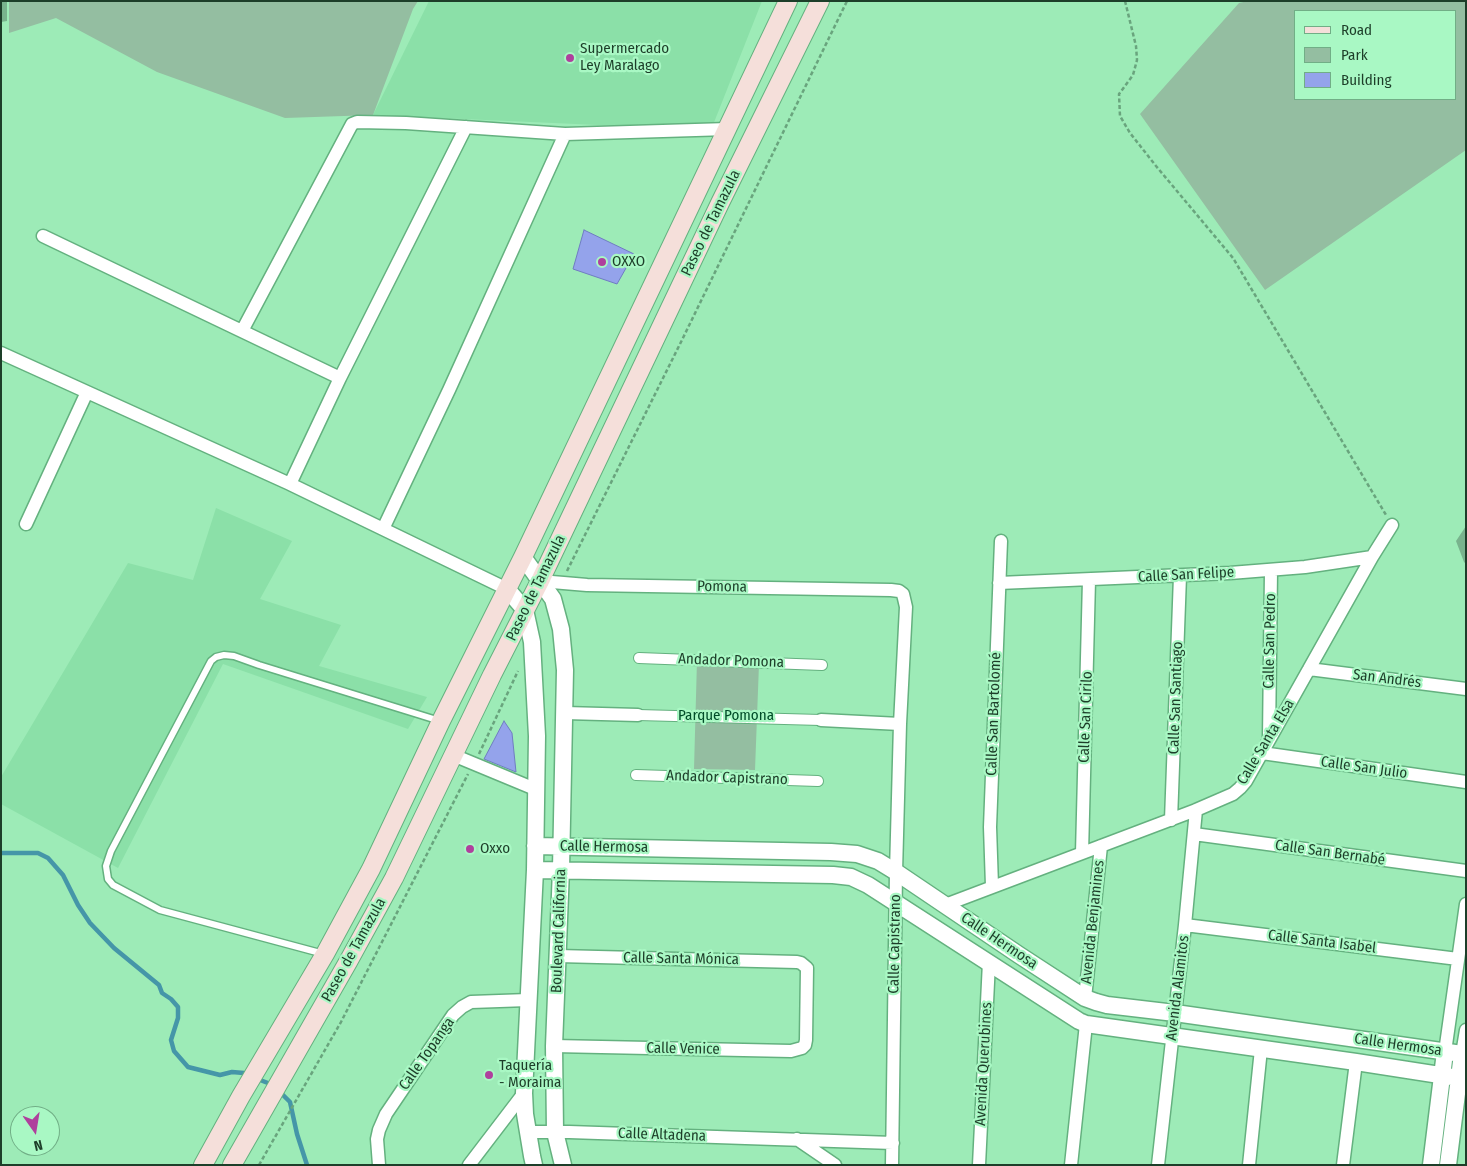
<!DOCTYPE html>
<html>
<head>
<meta charset="utf-8">
<style>
  body { margin:0 }
  #map { position:relative; width:1467px; height:1166px; overflow:hidden; background:#9debb7; font-family:"Fira Sans Condensed",sans-serif }
  canvas { display:block }
  .frame { position:absolute; inset:0; border:2px solid #1d3e29; pointer-events:none }
  .legend { position:absolute; left:1294px; top:10px; width:162px; height:90px; box-sizing:border-box; background:#a9f8c4; border:1px solid #71ae86; margin:0; padding:6px 9px; list-style:none; font-size:15px; color:#1d3e29 }
  .legend li { display:flex; align-items:center; gap:10px; height:25px }
  .legend b { width:25px; border:1px solid #71ae86 }
  .north { position:absolute; left:10px; top:1106px; width:50px; height:50px; box-sizing:border-box; background:#a9f8c4; border:1px solid #71ae86; border-radius:50%; rotate:167deg; font-size:14px; font-weight:700; line-height:20px; text-align:center; color:#1d3e29 }
  .north::after { content:''; display:block; margin:auto; width:18px; height:22px; background:#af409d; clip-path:polygon(50% 0,100% 100%,50% 72%,0 100%) }
</style>
</head>
<body>
<div id="map">
<canvas width="1467" height="1166"></canvas>
<div class="frame"></div>
<ul class="legend">
<li><b style="height:6px;background:#f5dfda"></b>Road</li>
<li><b style="height:14px;background:#94bea1"></b>Park</li>
<li><b style="height:14px;background:#94a3eb"></b>Building</li>
</ul>
<div class="north">N</div>
</div>
<script>
const g = document.querySelector('canvas').getContext('2d');
g.lineJoin = 'round';
function fill(path, color) { g.fillStyle = color; g.fill(path, 'evenodd'); }
const poly = rows => new Path2D(rows.map(r => 'M' + r).join(''));
function strokePath(path, color, width, dash) { g.strokeStyle = color; g.lineWidth = width; g.lineCap = dash ? 'butt' : 'round'; g.setLineDash(dash || []); g.stroke(path); }
function label(font, color, halo, rows, align = 'center') {
  g.font = font + ' "Fira Sans Condensed",sans-serif'; g.lineWidth = 4.5; g.setLineDash([]); g.textBaseline = 'middle'; g.strokeStyle = halo; g.fillStyle = color; for (const [text, x, y, turn = 0] of rows) {
    g.save(); g.translate(x, y); g.rotate((+turn || 0) * Math.PI / 180); g.textAlign = isNaN(turn) ? turn : align; if (halo) g.strokeText(text, 0, 0); g.fillText(text, 0, 0); g.restore();
  }
}
fill(poly([
  [429,1,762,1,711,130,373,115],
  [216,508,292,541,260,599,341,625,319,666,427,697,408,729,223,664,118,868,1,804,1,777,128,563,193,580]
]), '#8be0a8');
fill(poly([
  [9,1,418,1,413,9,373,115,285,118,157,72,56,18,9,33],
  [1248,1,1466,1,1466,150,1265,290,1140,114,1239,3],
  [1456,11,1456,99,1296,99,1296,11],
  [697,660,759,664,755,770,694,769]
]), '#94bea1');
fill(poly([
  [1,1,7,1,7,21,1,22],
  [1466,526,1466,564,1464,562,1456,541]
]), '#79b38d');
strokePath(poly([
  [1,853,38,853,48,858,63,875,78,905,90,923,114,948,159,985,162,993,171,999,178,1007,178,1018,171,1040,174,1051,188,1067,220,1075,232,1072,244,1073,248,1075],
  [255,1078,273,1085],
  [279,1091,290,1102,297,1134,307,1165]
]), '#4596a8', 4.5);
const building = poly([
  [584,230,634,254,617,284,573,269,584,230],
  [504,721,512,733,516,772,484,759,504,721]
]);
fill(building, '#94a3eb');
strokePath(building, '#6f7cc1', 1);
const service = poly([
  [324,954,160,910,113,885,108,879,106,866,111,851,211,661,216,657,224,655,234,656,259,665,440,721]
]);
const pedestrian = poly([
  [639,658,822,665],
  [638,715,821,720],
  [636,775,818,781]
]);
const minor = poly([
  [43,236,340,378],
  [242,331,352,124,357,122,406,123,565,134,728,129],
  [1,353,290,484,507,589],
  [290,484,340,378,466,127],
  [26,524,87,392],
  [383,529,449,390,565,134],
  [540,581,587,585,891,590,899,591,903,594,906,607,900,724,896,872,892,1165],
  [999,583,1230,573,1305,567,1372,557],
  [1309,669,1466,689],
  [565,713,638,715],
  [821,720,900,724],
  [1269,738,1271,571],
  [1262,753,1466,782],
  [453,755,535,789],
  [1171,820,1180,576],
  [1194,834,1466,871],
  [1082,853,1089,580],
  [992,886,990,827,1001,541],
  [945,905,1196,810,1233,794,1240,788,1246,781,1372,557,1392,525],
  [1185,925,1458,959],
  [1085,998,1101,846],
  [1466,1030,1462,1054,1466,1054],
  [554,1046,791,1051,802,1048,805,1045,806,1040,807,968,801,963,797,962,558,956],
  [1445,1052,1466,904],
  [528,1132,569,1132,893,1143],
  [797,1139,835,1165],
  [379,1165,377,1139,379,1130,386,1114,453,1015,462,1007,471,1002,528,1000],
  [469,1165,524,1093],
  [979,1165,989,962],
  [1071,1165,1086,1024],
  [1158,1165,1185,925,1196,810],
  [1249,1165,1261,1049],
  [1343,1165,1356,1062]
]);
const tertiary = poly([
  [523,557,553,599,561,629,565,670,561,869,554,1046,555,1132,563,1165],
  [507,589,525,610,532,642,537,736,535,870,524,1093,525,1114,532,1156,534,1165],
  [535,846,831,852,857,854,878,861,896,872,1019,955,1085,998,1096,1002,1107,1005,1175,1013,1462,1054,1448,1165],
  [535,870,833,875,851,877,868,885,1079,1021,1086,1024,1356,1062,1459,1078],
  [1431,1165,1445,1052]
]);
const secondary = poly([
  [203,1165,241,1096,325,954,371,869,441,721,523,557,788,1],
  [232,1165,348,962,394,878,492,675,540,581,720,203,820,1]
]);
strokePath(service, '#64b17f', 9);
strokePath(pedestrian, '#64b17f', 12);
strokePath(minor, '#64b17f', 15);
strokePath(tertiary, '#64b17f', 19);
strokePath(secondary, '#64b17f', 20);
strokePath(poly([
  [1125,1,1136,46,1137,60,1133,75,1119,94,1120,116,1130,133,1156,166,1233,258,1386,515],
  [567,571,681,342,847,1],
  [479,754,518,671],
  [259,1165,341,1022,468,774]
]), '#69a47d', 2.5, [4, 2.5]);
strokePath(service, '#fff', 6);
strokePath(pedestrian, '#fff', 10);
strokePath(minor, '#fff', 12);
strokePath(tertiary, '#fff', 16);
strokePath(secondary, '#f5dfda', 18);
for (const [x, y, r, color] of [
  [570,58,5,"#af409d"],
  [602,262,5,"#af409d"],
  [470,849,5,"#af409d"],
  [489,1075,5,"#af409d"]
]) { const dot = new Path2D(); dot.arc(x, y, r, 0, 2 * Math.PI); g.fillStyle = color; g.fill(dot); strokePath(dot, '#a9f8c4', 2); }
label('15px', '#1d3e29', '#a9f8c4', [
  ["Supermercado",580,49],
  ["Ley Maralago",580,66],
  ["OXXO",612,262],
  ["Oxxo",480,849],
  ["Taquería",499,1066],
  ["- Moraima",499,1083]
], 'left');
label('15px', '#1d3e29', '#a9f8c4', [
  ["Paseo de Tamazula",711,223,-64],
  ["Calle San Felipe",1186,575,-3],
  ["Pomona",722,587,1],
  ["Paseo de Tamazula",536,588,-64],
  ["Calle San Pedro",1270,641,-89],
  ["Andador Pomona",731,661,2],
  ["San Andrés",1387,679,7],
  ["Calle San Santiago",1176,698,-88],
  ["Calle San Bartolomé",994,714,-88],
  ["Calle San Cirilo",1086,717,-88],
  ["Calle Santa Elsa",1266,742,-59],
  ["Calle San Julio",1364,768,8],
  ["Andador Capistrano",727,778,2],
  ["Calle Hermosa",604,847,1],
  ["Calle San Bernabé",1330,853,8],
  ["Avenida Benjamines",1093,922,-84],
  ["Boulevard California",559,931,-88],
  ["Calle Hermosa",999,941,34],
  ["Calle Santa Isabel",1322,942,7],
  ["Calle Capistrano",895,944,-89],
  ["Paseo de Tamazula",354,950,-61],
  ["Calle Santa Mónica",681,959,1],
  ["Avenida Alamitos",1178,988,-83],
  ["Calle Hermosa",1398,1045,8],
  ["Calle Venice",683,1049,1],
  ["Calle Topanga",427,1054,-55],
  ["Avenida Querubines",984,1064,-87],
  ["Calle Altadena",662,1135,2]
]);
label('15px', '#014c28', '#a9f8c4', [
  ["Parque Pomona",726,716]
]);
</script>
</body>
</html>
